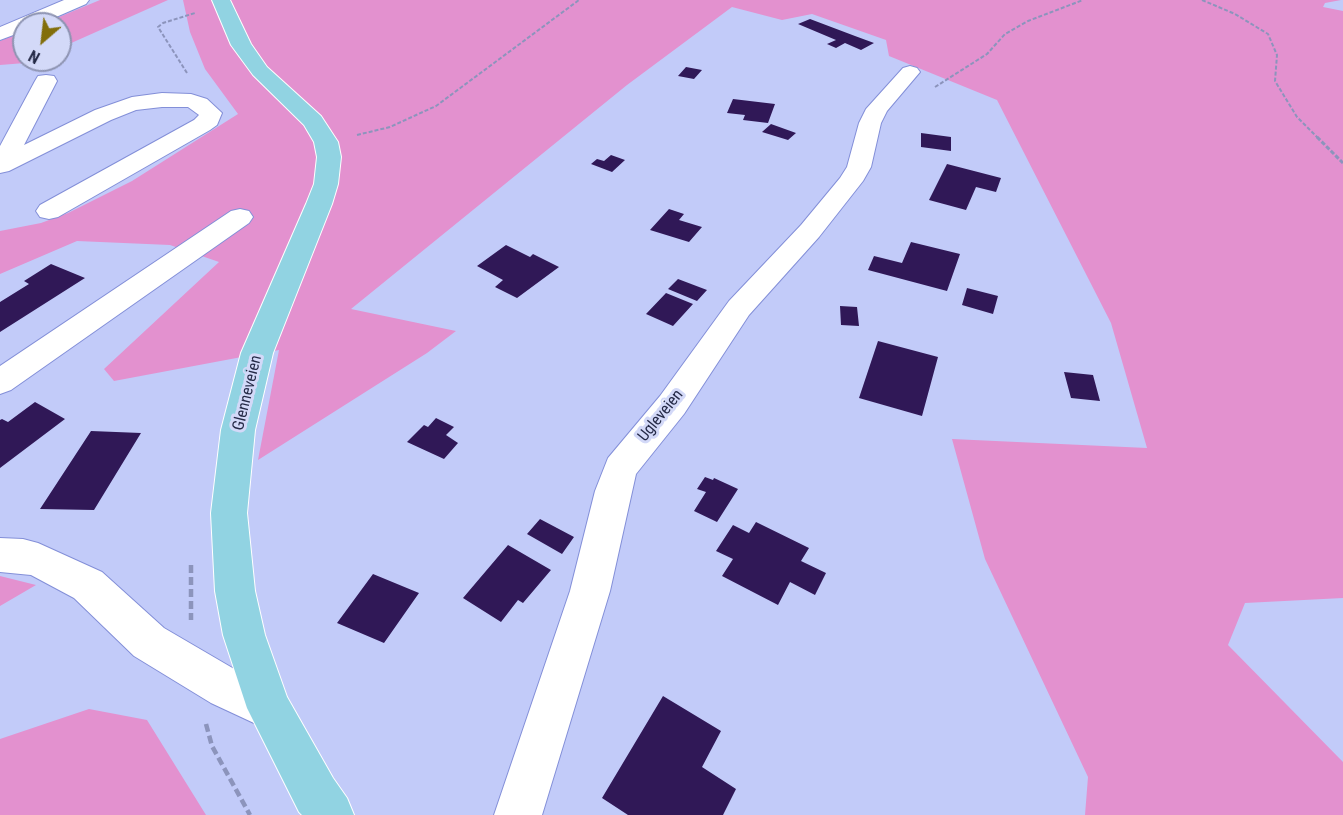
<!DOCTYPE html>
<html>
<head>
<meta charset="utf-8">
<style>
  body { margin:0 }
  #map { position:relative; width:1343px; height:815px; overflow:hidden; background:#c2cbf9; font-family:"Roboto Condensed",sans-serif }
  canvas { display:block }
  .north { position:absolute; left:12px; top:12px; width:60px; height:60px; box-sizing:border-box; background:#d3d9f8; border:2px solid #8d93b1; border-radius:50%; rotate:208deg; font-size:16px; font-weight:700; line-height:24px; text-align:center; color:#252a47 }
  .north::after { content:''; display:block; margin:auto; width:21px; height:27px; background:#826e0b; clip-path:polygon(50% 0,100% 100%,50% 72%,0 100%) }
</style>
</head>
<body>
<div id="map">
<canvas width="1343" height="815"></canvas>
<div class="north">N</div>
</div>
<script>
const g = document.querySelector('canvas').getContext('2d');
g.lineJoin = 'round';
function fill(path, color) { g.fillStyle = color; g.fill(path, 'evenodd'); }
const poly = rows => new Path2D(rows.map(r => 'M' + r).join(''));
function strokePath(path, color, width, dash) { g.strokeStyle = color; g.lineWidth = width; g.lineCap = dash ? 'butt' : 'round'; g.setLineDash(dash || []); g.stroke(path); }
function label(font, color, halo, rows, align = 'center') {
  g.font = font + ' "Roboto Condensed",sans-serif'; g.lineWidth = 6; g.setLineDash([]); g.textBaseline = 'middle'; g.strokeStyle = halo; g.fillStyle = color; for (const [text, x, y, turn = 0] of rows) {
    g.save(); g.translate(x, y); g.rotate((+turn || 0) * Math.PI / 180); g.textAlign = isNaN(turn) ? turn : align; if (halo) g.strokeText(text, 0, 0); g.fillText(text, 0, 0); g.restore();
  }
}
fill(poly([
  [100,0,168,0,60,48,60,24,42,24],
  [183,0,1341,0,1325,3,1323,7,1343,11,1343,598,1245,603,1228,645,1343,762,1343,815,1085,815,1088,777,985,559,952,439,1147,448,1111,323,997,100,889,56,886,40,812,14,782,20,732,7,627,85,351,309,456,331,427,353,258,460,279,350,114,381,104,369,219,262,170,245,77,241,0,274,0,231,41,223,68,213,132,181,238,114,205,69,190,32],
  [24,31,24,60,32,60,25,63,0,65,0,41],
  [0,576,36,585,0,606],
  [89,709,147,720,206,815,0,815,0,739]
]), '#e391cf');
fill(poly([
  [810,19,855,36,874,43,861,50,845,43,836,48,827,44,836,40,798,24],
  [686,67,702,70,694,79,678,76],
  [733,99,775,104,768,123,743,120,745,115,727,113],
  [771,124,796,133,788,140,762,132],
  [921,133,951,137,951,151,921,147],
  [611,155,625,160,612,172,591,164,597,159,604,161],
  [947,164,1001,178,996,192,976,187,966,210,929,200],
  [669,209,684,214,679,220,702,227,689,242,650,230],
  [911,242,960,254,947,291,868,270,874,256,902,263],
  [506,245,530,257,533,254,559,267,517,298,495,287,503,280,477,266],
  [51,264,85,278,0,332,0,302,29,284,24,281],
  [678,279,707,290,697,301,668,289],
  [967,288,998,296,993,314,962,305],
  [666,293,693,304,673,326,646,314],
  [840,306,857,307,859,326,841,325],
  [878,341,938,357,922,416,859,398],
  [1064,372,1093,375,1100,401,1071,398],
  [35,402,65,419,0,468,0,420,2,419,8,422],
  [436,418,454,427,446,435,458,443,444,459,407,442,424,425,428,427],
  [91,431,141,433,94,510,40,509],
  [705,477,713,480,714,478,738,489,717,522,694,511,706,492,697,489],
  [540,519,574,537,562,554,527,534],
  [756,522,809,548,801,561,826,573,815,595,790,582,778,605,722,576,733,559,716,551,733,525,749,533],
  [508,545,551,570,523,603,518,600,501,622,463,598],
  [373,574,419,593,384,643,337,623],
  [663,696,721,731,702,767,736,789,723,815,628,815,602,798]
]), '#301857');
const minor = poly([
  [64,0,89,0,86,4,40,24,24,24,24,31,0,40,0,27,64,0],
  [910,66,917,68,920,72,887,111,881,123,871,167,863,181,819,237,749,315,684,414,636,474,610,591,542,815,494,815,570,591,595,491,608,458,660,396,729,301,801,225,840,178,847,167,859,123,866,109,903,68,910,66],
  [46,75,54,76,57,81,24,145,95,110,132,97,162,93,191,94,207,99,222,113,217,125,210,130,58,217,49,219,40,217,36,211,40,205,194,120,199,115,188,107,162,107,136,110,111,120,9,171,0,173,0,146,35,81,38,76,46,75],
  [240,209,249,211,253,217,249,223,11,390,0,394,0,366,231,211,240,209],
  [0,538,23,539,38,543,102,572,164,628,241,673,284,693,291,708,284,723,269,730,211,703,134,656,74,598,31,575,0,572,0,538]
]);
const major = poly([
  [212,0,230,0,251,44,267,67,321,116,338,142,341,157,338,184,332,204,273,353,255,430,247,513,255,591,265,635,287,697,333,778,347,798,354,815,302,815,299,812,247,708,223,635,215,591,211,513,221,430,241,353,306,204,314,184,317,157,314,142,304,125,253,75,231,45,212,0]
]);
strokePath(minor, '#838fd8', 2);
strokePath(major, '#fff', 2);
strokePath(poly([
  [1202,0,1235,14,1268,34,1277,55,1275,81,1297,117,1318,138],
  [187,73,158,27,163,23,195,13],
  [935,87,987,54,1005,34,1028,21,1083,0],
  [357,135,390,127,436,106,579,0]
]), '#8c94bc', 2, [4, 2]);
strokePath(poly([
  [1317,137,1343,163]
]), '#8c94bc', 3, [4.5, 2]);
strokePath(poly([
  [191,565,191,620],
  [206,724,212,746,250,815]
]), '#8c94bc', 4.5, [8, 4]);
fill(minor, '#fff');
fill(major, '#91d3e2');
label('16px', '#252a47', '#d3d9f8', [
  ["Glenneveien",248,393,-76],
  ["Ugleveien",661,416,-51]
]);
</script>
</body>
</html>
